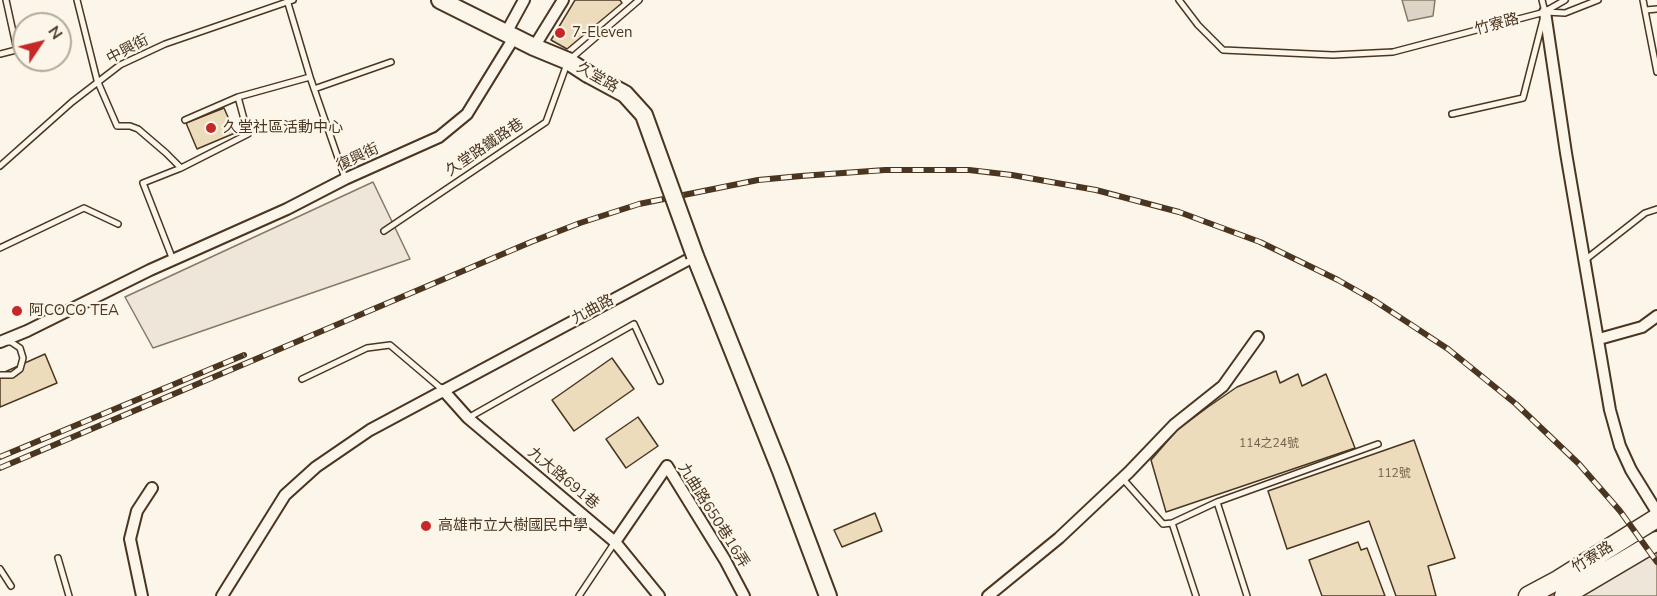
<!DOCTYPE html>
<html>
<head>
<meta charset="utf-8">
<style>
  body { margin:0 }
  #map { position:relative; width:1657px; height:596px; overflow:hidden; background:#fbf6e9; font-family:"Nunito Sans",sans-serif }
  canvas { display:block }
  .north { position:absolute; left:12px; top:12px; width:60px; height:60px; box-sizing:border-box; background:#fbf6e9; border:2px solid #b4a999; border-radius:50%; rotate:55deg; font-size:16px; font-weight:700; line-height:24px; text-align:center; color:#4a3520 }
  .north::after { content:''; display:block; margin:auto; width:21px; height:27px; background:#c62828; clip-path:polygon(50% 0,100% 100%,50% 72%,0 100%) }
</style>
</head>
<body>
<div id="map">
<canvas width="1657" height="596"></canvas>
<div class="north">N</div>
</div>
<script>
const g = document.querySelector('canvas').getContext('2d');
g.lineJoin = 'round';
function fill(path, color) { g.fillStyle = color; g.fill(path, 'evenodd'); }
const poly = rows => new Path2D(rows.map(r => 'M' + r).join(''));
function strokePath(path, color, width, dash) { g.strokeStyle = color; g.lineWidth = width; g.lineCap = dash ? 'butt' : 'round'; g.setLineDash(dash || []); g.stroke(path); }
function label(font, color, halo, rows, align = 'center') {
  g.font = font + ' "Nunito Sans","Noto Sans TC",sans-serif'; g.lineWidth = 4.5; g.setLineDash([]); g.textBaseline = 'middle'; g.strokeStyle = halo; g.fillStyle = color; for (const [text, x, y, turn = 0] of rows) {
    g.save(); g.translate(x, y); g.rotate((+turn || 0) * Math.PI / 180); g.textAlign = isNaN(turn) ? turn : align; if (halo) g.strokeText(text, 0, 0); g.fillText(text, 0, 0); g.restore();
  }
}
const green = poly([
  [373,182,410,259,153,348,125,297,373,182],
  [1657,536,1657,596,1535,596,1657,536]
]);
fill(green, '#ede6d9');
strokePath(green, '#887966', 1.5);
const water = poly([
  [1402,0,1435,0,1433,16,1408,21,1402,0]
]);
fill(water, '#dcd4c6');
strokePath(water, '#887966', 1.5);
const building = poly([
  [575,0,620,0,622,3,567,49,551,40,575,0],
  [224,108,235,133,197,149,186,123,224,108],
  [45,354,57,383,0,407,0,374,45,354],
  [612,358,634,389,574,431,552,400,612,358],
  [1276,371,1280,383,1298,374,1302,386,1326,374,1355,448,1166,512,1151,460,1177,430,1208,407,1237,387,1276,371],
  [638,417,658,446,626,468,606,439,638,417],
  [1414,440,1455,558,1428,566,1436,596,1396,596,1369,521,1287,549,1268,491,1414,440],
  [875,513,882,531,842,547,834,530,875,513],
  [1358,542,1361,550,1367,548,1385,596,1322,596,1309,560,1358,542]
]);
fill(building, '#ecdcbc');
strokePath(building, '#4a3520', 1.5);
const lane = poly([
  [6,0,17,50],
  [77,0,97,80,117,126,130,126,138,129,166,153,181,168],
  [287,0,310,77,345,178],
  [1179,0,1198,25,1223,50,1333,55,1393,52,1545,12,1565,13,1598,0],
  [1643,0,1657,72],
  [1646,10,1657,9],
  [1546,11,1565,0],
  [0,54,24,48],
  [314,89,391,62],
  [1452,114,1523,98,1545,12,1542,0],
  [185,120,238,97,310,77],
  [0,166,72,102,120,65,165,44,293,0],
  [384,231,546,122,568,61,639,0],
  [0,248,84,208,118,224],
  [173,260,143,183,181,168,248,134,238,97],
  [1585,260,1645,213,1657,209],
  [0,375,12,375,20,369,23,358,20,348,11,342,8,342],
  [302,379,367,348,390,345,443,390],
  [468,418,634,324,660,381],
  [1123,479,1163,524,1172,523],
  [1217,502,1247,596],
  [58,558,69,596],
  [0,569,11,586],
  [579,596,615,542],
  [1196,596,1172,523,1217,502,1378,444]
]);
const street = poly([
  [1545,12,1566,153,1610,410,1620,446,1631,470,1657,512],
  [506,33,524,0],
  [534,47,563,0],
  [1599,339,1642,327,1657,316],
  [0,342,27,331,150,270,287,209,345,179,439,137,467,114,515,36],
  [443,390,468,418,615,542,659,596],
  [615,542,667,466,725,560,744,596],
  [142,596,130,539,137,511,152,488],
  [222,596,285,495,316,467,370,430,695,256],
  [988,596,1059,538,1129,472,1174,425,1223,386,1258,337]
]);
const secondary = poly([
  [440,0,534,47,568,61,588,74],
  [695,256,781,471,828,596]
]);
const primary = poly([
  [1528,596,1558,580,1657,518],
  [1564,596,1657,541]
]);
strokePath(lane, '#4a3520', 8);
strokePath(street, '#4a3520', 14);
strokePath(secondary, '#4a3520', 20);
strokePath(primary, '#4a3520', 21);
strokePath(lane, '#fbf6e9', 5);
strokePath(street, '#fbf6e9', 10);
strokePath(secondary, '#fbf6e9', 16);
strokePath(primary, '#fbf6e9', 18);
const rail = poly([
  [0,457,244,355],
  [0,468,531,242,580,223,639,204,758,180,801,176,885,170,969,170,1012,175,1096,190,1179,212,1260,242,1338,280,1375,301,1448,349,1516,404,1579,464,1620,511,1657,562]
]);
strokePath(rail, '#4a3520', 6);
strokePath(rail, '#fbf6e9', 4, [11]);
const secondaryBridge = poly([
  [588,74,625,94,644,115,695,256]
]);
strokePath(secondaryBridge, '#4a3520', 20, []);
strokePath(secondaryBridge, '#fbf6e9', 16);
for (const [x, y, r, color] of [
  [560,33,6,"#c62828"],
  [211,128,6,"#c62828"],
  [17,311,6,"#c62828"],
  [426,526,6,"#c62828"]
]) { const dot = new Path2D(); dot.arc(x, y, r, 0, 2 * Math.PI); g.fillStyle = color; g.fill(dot); strokePath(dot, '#fbf6e9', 2); }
label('12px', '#725f47', null, [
  ["114之24號",1269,444],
  ["112號",1394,474]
]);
label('15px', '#4a3520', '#fbf6e9', [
  ["竹寮路",1497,25,-15],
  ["中興街",128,50,-28],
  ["久堂路",597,78,30],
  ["久堂路鐵路巷",485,148,-34],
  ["復興街",358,158,-25],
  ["九曲路",593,310,-28],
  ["九大路691巷",563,479,40],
  ["九曲路650巷16弄",713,516,58],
  ["竹寮路",1593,558,-32]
]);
label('15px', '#4a3520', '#fbf6e9', [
  ["7-Eleven",572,33],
  ["久堂社區活動中心",223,128],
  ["阿COCO TEA",29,311],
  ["高雄市立大樹國民中學",438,526]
], 'left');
</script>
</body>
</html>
